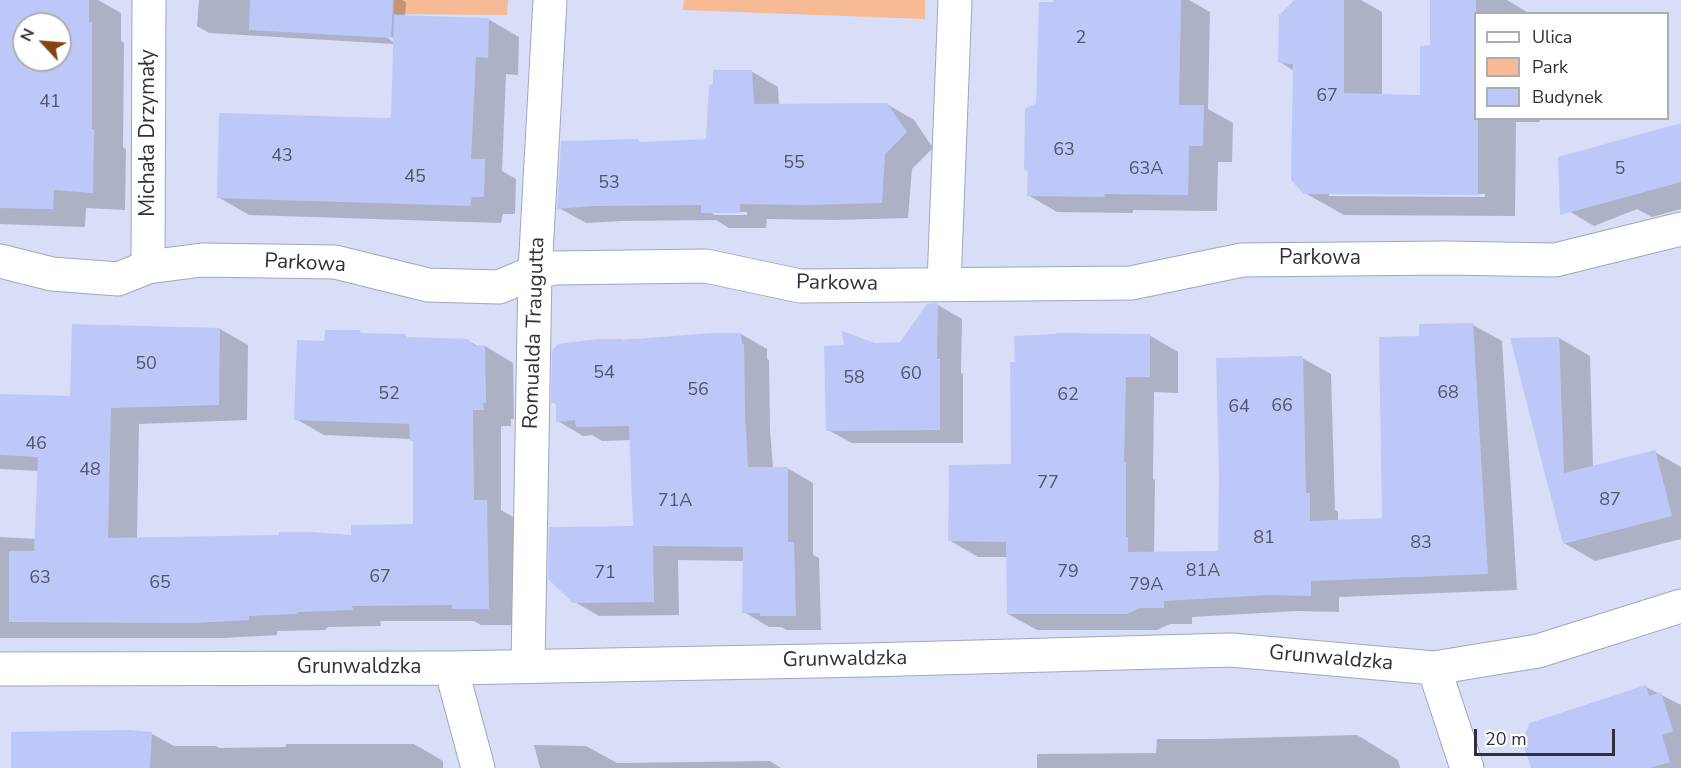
<!DOCTYPE html>
<html>
<head>
<meta charset="utf-8">
<style>
  body { margin:0 }
  #map { position:relative; width:1681px; height:768px; overflow:hidden; background:#d8def7; font-family:"Nunito Sans",sans-serif }
  canvas { display:block }
  .legend { position:absolute; left:1474px; top:12px; width:195px; height:108px; box-sizing:border-box; background:#fff; border:2px solid #acadb0; margin:0; padding:8px 10px; list-style:none; font-size:18px; color:#2f313a }
  .legend li { display:flex; align-items:center; gap:12px; height:30px }
  .legend b { width:30px; border:2px solid #acadb0 }
  .north { position:absolute; left:12px; top:12px; width:60px; height:60px; box-sizing:border-box; background:#fff; border:2px solid #acadb0; border-radius:50%; rotate:296deg; font-size:16px; font-weight:700; line-height:24px; text-align:center; color:#2f313a }
  .north::after { content:''; display:block; margin:auto; width:21px; height:27px; background:#85430f; clip-path:polygon(50% 0,100% 100%,50% 72%,0 100%) }
  .scale { position:absolute; left:1474px; top:729px; width:141px; height:27px; box-sizing:border-box; border:3px solid #2f313a; border-top:0; padding-left:8px; font-size:18px; line-height:21px; white-space:nowrap; color:#2f313a; -webkit-text-stroke:4px #fff; paint-order:stroke }
</style>
</head>
<body>
<div id="map">
<canvas width="1681" height="768"></canvas>
<ul class="legend">
<li><b style="height:8px;background:#fff"></b>Ulica</li>
<li><b style="height:16px;background:#f6ba95"></b>Park</li>
<li><b style="height:16px;background:#bdc8f9"></b>Budynek</li>
</ul>
<div class="north">N</div>
<div class="scale">20 m</div>
</div>
<script>
const g = document.querySelector('canvas').getContext('2d');
g.lineJoin = 'round';
function fill(path, color) { g.fillStyle = color; g.fill(path, 'evenodd'); }
const poly = rows => new Path2D(rows.map(r => 'M' + r).join(''));
function strokePath(path, color, width, dash) { g.strokeStyle = color; g.lineWidth = width; g.lineCap = dash ? 'butt' : 'round'; g.setLineDash(dash || []); g.stroke(path); }
function label(font, color, halo, rows, align = 'center') {
  g.font = font + ' "Nunito Sans",sans-serif'; g.lineWidth = 4.5; g.setLineDash([]); g.textBaseline = 'middle'; g.strokeStyle = halo; g.fillStyle = color; for (const [text, x, y, turn = 0] of rows) {
    g.save(); g.translate(x, y); g.rotate((+turn || 0) * Math.PI / 180); g.textAlign = isNaN(turn) ? turn : align; if (halo) g.strokeText(text, 0, 0); g.fillText(text, 0, 0); g.restore();
  }
}
fill(poly([
  [394,0,508,0,507,15,394,14],
  [684,0,925,0,925,19,683,10]
]), '#f6ba95');
fill(poly([
  [0,0,98,0,121,13,121,41,124,43,123,147,126,149,125,210,86,208,85,227,0,224],
  [24,24,60,24,60,60,24,60],
  [199,0,402,0,406,2,405,17,488,19,519,37,518,75,506,74,502,171,516,179,515,214,503,214,501,223,249,215,218,197,393,120,395,44,209,33,197,26],
  [385,33,395,39,395,43,384,36],
  [1055,0,1189,0,1210,12,1208,109,1233,123,1232,162,1218,162,1217,211,1133,210,1133,213,1057,212,1028,195,1038,104],
  [1296,0,1361,0,1382,12,1382,95,1422,97,1431,47,1432,0,1507,0,1530,14,1476,14,1476,118,1542,118,1539,122,1516,122,1515,216,1344,215,1305,193,1294,71,1280,62],
  [1329,193,1485,194,1485,197,1329,196],
  [751,71,778,87,779,105,887,104,914,120,933,148,912,169,908,218,834,220,767,219,766,228,729,228,716,220,621,221,586,223,559,208,638,141,642,143,707,141],
  [711,212,747,212,747,215,714,215],
  [1681,124,1681,209,1652,217,1637,209,1594,226,1562,207],
  [938,305,962,319,961,373,963,374,963,443,852,443,828,430,875,344,901,343],
  [1473,325,1502,341,1517,590,1339,597,1339,612,1297,611,1192,617,1192,624,1170,624,1157,630,1037,630,1008,614,1007,557,978,557,949,540,1013,465,1149,335,1178,352,1178,393,1154,392,1153,479,1155,480,1154,554,1220,553,1302,358,1331,374,1335,510,1338,512,1338,522,1383,519,1421,337],
  [220,329,248,345,247,420,139,424,137,539,353,537,414,526,415,442,411,439,324,435,296,419,326,342,359,332,364,334,405,336,409,338,467,340,479,347,485,346,513,363,514,419,511,419,511,426,501,426,501,510,515,518,517,625,481,625,474,621,380,621,381,626,328,627,325,630,277,631,277,635,223,638,0,638,0,537,36,539,39,471,0,469,0,395,72,398],
  [741,334,767,349,767,359,769,360,770,429,773,468,787,468,813,483,813,555,819,558,821,630,787,630,781,627,769,627,744,612,744,561,678,560,679,615,599,616,573,601,635,528,631,440,602,441,592,435,583,436,558,421,557,405,553,402,622,340],
  [1559,338,1590,356,1593,467,1655,452,1681,467,1681,539,1595,561,1564,543],
  [1646,687,1681,705,1681,768,1532,768],
  [130,732,152,734,174,746,216,746,219,748,286,747,286,744,414,744,443,761,443,768,13,768],
  [1357,735,1398,760,1400,768,1037,768,1037,754,1156,753,1157,739,1207,739],
  [534,745,586,746,617,763,770,761,781,768,540,768]
]), '#0003');
fill(poly([
  [0,0,89,0,89,23,92,22,92,129,94,129,93,193,54,190,53,209,0,208],
  [24,24,60,24,60,60,24,60],
  [250,0,393,0,391,38,249,30],
  [1053,0,1181,0,1179,105,1204,105,1203,146,1189,146,1188,195,1104,194,1105,197,1027,196,1028,171,1024,170,1025,109,1036,103,1039,2,1053,2],
  [1294,0,1344,0,1344,93,1420,95,1420,46,1430,45,1430,0,1476,0,1476,118,1478,118,1478,195,1304,194,1291,180,1293,64,1278,63,1279,15],
  [394,15,489,18,488,58,476,57,471,159,485,159,484,197,472,197,470,206,217,198,219,113,391,118],
  [713,70,752,70,754,104,887,103,907,132,885,154,882,203,806,205,740,204,740,213,701,213,701,205,593,206,557,209,561,141,638,139,639,142,706,139,709,85,713,84],
  [1681,123,1681,182,1560,215,1558,157],
  [938,303,937,359,940,359,940,430,826,431,824,346,844,345,842,331,875,343,900,342,927,304],
  [1473,323,1488,574,1311,581,1311,596,1267,595,1164,601,1164,608,1140,608,1127,614,1007,614,1006,542,948,541,949,465,1011,464,1010,362,1015,362,1014,336,1056,334,1056,333,1150,334,1150,377,1126,377,1124,462,1126,462,1126,537,1128,537,1128,552,1218,551,1219,475,1216,358,1303,356,1306,493,1310,493,1310,521,1382,518,1379,337,1419,336,1419,324],
  [72,324,220,328,219,405,111,408,108,538,279,535,279,532,312,532,351,535,351,525,413,524,413,441,410,441,409,424,294,420,297,340,324,341,325,330,360,330,360,333,405,334,405,337,468,339,474,346,485,345,486,403,483,403,484,410,473,410,474,500,487,500,489,609,452,609,452,605,352,606,353,610,299,612,296,614,249,616,249,620,194,623,9,622,9,551,34,551,38,457,0,455,0,394,70,396],
  [713,333,741,333,742,344,744,344,745,413,748,467,788,467,788,542,794,542,796,616,760,616,760,613,742,613,743,547,653,546,654,602,573,603,548,579,549,527,633,526,629,426,576,427,575,420,556,422,556,403,551,403,552,350,558,344,598,339,622,339,622,340],
  [1559,337,1564,473,1655,450,1672,516,1563,544,1510,338],
  [1646,685,1649,696,1661,692,1673,731,1662,735,1670,762,1650,768,1531,768,1522,740,1530,723],
  [130,730,152,732,150,768,11,768,11,732]
]), '#bdc8f9');
const minor = poly([
  [0,261,52,274,118,279,148,267,202,260,335,262,428,285,499,287,535,272,554,268,706,266,800,286,1131,283,1242,260,1447,258,1555,260,1681,229],
  [148,267,149,0],
  [944,284,955,0],
  [528,665,535,272,550,0],
  [451,668,478,768],
  [1434,668,1467,768],
  [0,669,451,668,867,660,1231,650,1434,668,1538,651,1681,606]
]);
strokePath(minor, '#a1a6be', 35);
strokePath(minor, '#fff', 33);
label('18px', '#52576a', null, [
  ["2",1081,39],
  ["67",1327,97],
  ["41",50,103],
  ["63",1064,151],
  ["43",282,157],
  ["55",794,164],
  ["63A",1146,170],
  ["5",1620,170],
  ["45",415,178],
  ["53",609,184],
  ["50",146,365],
  ["54",604,374],
  ["60",911,375],
  ["58",854,379],
  ["56",698,391],
  ["68",1448,394],
  ["52",389,395],
  ["62",1068,396],
  ["66",1282,407],
  ["64",1239,408],
  ["46",36,445],
  ["48",90,471],
  ["77",1048,484],
  ["87",1610,501],
  ["71A",675,502],
  ["81",1264,539],
  ["83",1421,544],
  ["81A",1203,572],
  ["79",1068,573],
  ["71",605,574],
  ["67",380,578],
  ["63",40,579],
  ["65",160,584],
  ["79A",1146,586]
]);
label('21px', '#2f313a', '#fff', [
  ["Michała Drzymały",149,133,-90],
  ["Parkowa",1320,259],
  ["Parkowa",305,264,3],
  ["Parkowa",837,284,1],
  ["Romualda Traugutta",535,333,-88],
  ["Grunwaldzka",1331,659,5],
  ["Grunwaldzka",845,660,-1],
  ["Grunwaldzka",359,668]
]);
</script>
</body>
</html>
